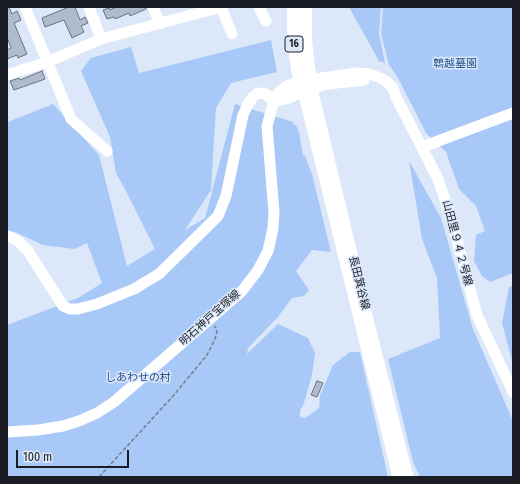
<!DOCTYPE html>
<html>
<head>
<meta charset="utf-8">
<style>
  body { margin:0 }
  #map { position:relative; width:520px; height:484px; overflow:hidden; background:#dce8f9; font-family:"Fira Sans Condensed",sans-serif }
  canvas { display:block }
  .frame { position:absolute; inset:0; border:8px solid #1a1e24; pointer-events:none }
  .scale { position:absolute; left:16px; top:450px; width:113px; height:18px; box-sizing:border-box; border:2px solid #1a1e24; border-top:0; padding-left:5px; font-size:12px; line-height:14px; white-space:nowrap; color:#1a1e24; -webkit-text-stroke:3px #dce8f9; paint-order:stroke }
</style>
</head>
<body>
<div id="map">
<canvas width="520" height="484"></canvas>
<div class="frame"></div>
<div class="scale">100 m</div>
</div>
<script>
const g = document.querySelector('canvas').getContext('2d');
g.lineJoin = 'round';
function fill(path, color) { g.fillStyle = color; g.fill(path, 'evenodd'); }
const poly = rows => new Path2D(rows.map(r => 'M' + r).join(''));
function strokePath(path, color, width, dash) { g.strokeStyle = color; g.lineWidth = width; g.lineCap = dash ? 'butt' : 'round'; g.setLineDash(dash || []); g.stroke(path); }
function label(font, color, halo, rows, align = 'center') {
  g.font = font + ' "Fira Sans Condensed","Noto Sans JP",sans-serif'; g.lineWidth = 3; g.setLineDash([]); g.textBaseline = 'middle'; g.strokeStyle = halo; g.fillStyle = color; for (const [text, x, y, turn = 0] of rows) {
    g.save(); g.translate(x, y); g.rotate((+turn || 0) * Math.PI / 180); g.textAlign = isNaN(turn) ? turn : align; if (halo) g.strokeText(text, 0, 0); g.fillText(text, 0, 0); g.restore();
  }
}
fill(poly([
  [349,7,381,7,379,34,385,63,379,61],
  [383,7,513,7,513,273,490,282,482,276,474,261,476,235,485,231,476,206,459,189,446,152,426,133,397,76,389,65,381,34],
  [271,40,277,72,231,83,216,108,211,190,185,230,205,218,235,104,293,122,294,125,296,125,299,132,303,155,305,156,312,174,331,252,312,250,296,271,309,290,304,296,292,298,277,318,248,348,247,354,278,324,308,338,315,353,312,375,304,403,300,411,300,417,305,418,319,408,320,395,333,365,350,352,360,352,388,477,7,477,7,325,78,298,102,283,87,243,74,249,43,245,15,232,7,235,7,119,8,122,53,104,99,155,127,266,155,249,126,191,116,173,110,137,81,71,91,58,131,47,139,73],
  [409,161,441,218,473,329,513,421,513,477,420,477,413,462,388,359,440,338,437,278,422,239],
  [513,286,513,365,502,323,509,287]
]), '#a8c8f8');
const building = poly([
  [7,7,9,7,12,14,17,11,21,20,14,23,27,54,18,58,17,55,7,59,7,50,11,48,7,37,7,7],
  [69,7,75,7,80,20,85,17,88,23,81,26,84,32,72,38,64,20,45,27,42,18,69,7],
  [116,7,146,7,146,9,130,16,129,13,115,19,114,17,107,19,103,10,109,8,110,10,116,7],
  [42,71,45,79,14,90,10,81,19,78,20,80,42,71],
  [317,381,323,383,317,397,311,395,317,381]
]);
fill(building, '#b0bbcc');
strokePath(building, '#697382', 1);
strokePath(poly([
  [99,477,173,396,207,355,215,339,217,332,215,326]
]), '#757d88', 1.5, [4, 2]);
strokePath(poly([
  [25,7,71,119,107,151],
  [89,7,101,39],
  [153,7,160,24],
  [221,7,232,34],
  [259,7,266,21],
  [7,75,47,62,101,39,221,7],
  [312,88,363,300,408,477],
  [303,91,398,477],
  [274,101,289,98,303,91,328,84,364,80],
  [422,147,513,113],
  [7,237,8,236,18,241,28,251,63,306,70,309,78,309,97,304,134,289,159,274,218,216,226,196,243,115,248,104,253,97,258,93,266,94,274,101],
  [7,432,38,430,63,426,79,421,97,413,114,402,242,291,258,270,268,251,273,228,274,213,267,126,274,101,279,92,287,86,300,81,357,73,370,74,380,78,387,82,393,88,396,97,438,179,450,214,477,315,513,392]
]), '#fff', 11);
strokePath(poly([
  [294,7,294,39,298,69,303,91],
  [305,7,305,39,308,68,312,88]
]), '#fff', 14);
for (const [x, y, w] of [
  [294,44,18]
]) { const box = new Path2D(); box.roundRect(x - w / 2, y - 8, w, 16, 3); g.fillStyle = '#dce8f9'; g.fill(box); strokePath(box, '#1a1e24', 1); }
label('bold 10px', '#1a1e24', null, [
  ["16",294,44]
]);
label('11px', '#26508d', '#dce8f9', [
  ["鵯越墓園",455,64],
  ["しあわせの村",138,378]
]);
label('11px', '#1a1e24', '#dce8f9', [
  ["山田里９４２号線",457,243,75],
  ["長田箕谷線",359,283,76],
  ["明石神戸宝塚線",210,318,-42]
]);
</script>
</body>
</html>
